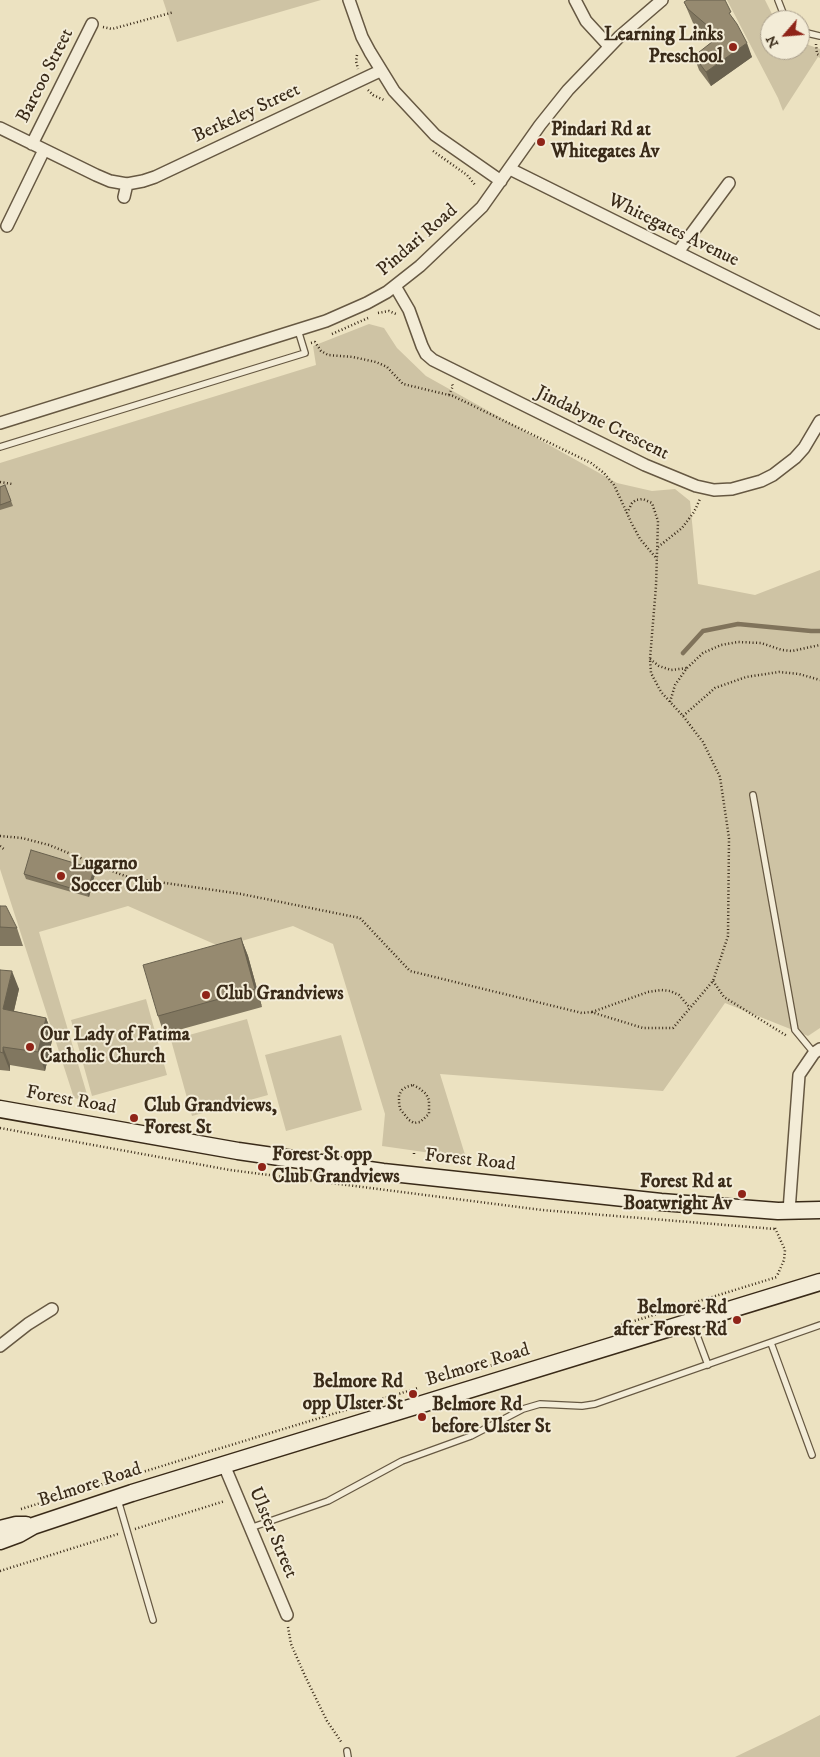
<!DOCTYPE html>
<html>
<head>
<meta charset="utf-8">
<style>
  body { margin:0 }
  #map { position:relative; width:820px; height:1757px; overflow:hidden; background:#ece2c1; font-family:"IM FELL DW Pica",serif }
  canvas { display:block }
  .north { position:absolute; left:760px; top:10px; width:50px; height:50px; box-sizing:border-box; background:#f3ecd7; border:1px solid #a99e8b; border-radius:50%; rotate:243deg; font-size:14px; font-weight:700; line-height:20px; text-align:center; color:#392a18 }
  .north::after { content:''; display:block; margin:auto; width:18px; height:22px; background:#8f2418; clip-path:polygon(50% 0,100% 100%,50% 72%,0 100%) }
</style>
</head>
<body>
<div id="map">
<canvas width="820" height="1757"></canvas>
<div class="north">N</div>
</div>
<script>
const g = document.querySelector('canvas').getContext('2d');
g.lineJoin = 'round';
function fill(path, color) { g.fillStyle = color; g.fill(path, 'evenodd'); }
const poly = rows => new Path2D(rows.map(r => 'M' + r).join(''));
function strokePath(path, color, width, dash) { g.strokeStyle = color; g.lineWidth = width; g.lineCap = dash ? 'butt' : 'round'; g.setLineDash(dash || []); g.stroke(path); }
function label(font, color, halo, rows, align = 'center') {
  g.font = font + ' "IM FELL DW Pica",serif'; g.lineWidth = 4; g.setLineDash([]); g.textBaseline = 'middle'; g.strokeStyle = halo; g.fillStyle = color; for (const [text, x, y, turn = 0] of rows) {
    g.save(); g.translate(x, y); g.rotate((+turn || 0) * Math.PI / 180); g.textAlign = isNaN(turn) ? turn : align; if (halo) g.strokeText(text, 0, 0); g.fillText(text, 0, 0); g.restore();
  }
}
fill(poly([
  [163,0,321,0,177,42],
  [727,0,765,0,775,20,770,20,770,50,800,50,800,42,820,49,820,58,818,57,783,111,778,98],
  [369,324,384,328,397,348,426,376,617,483,652,491,675,489,690,501,698,584,755,595,820,570,820,1028,808,1036,725,1003,663,1091,440,1074,466,1158,382,1146,385,1114,333,944,293,926,221,947,128,906,39,932,89,1101,74,1098,0,869,0,463,316,365,313,346],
  [146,999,167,1075,92,1096,71,1020],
  [247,1019,268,1095,192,1116,171,1040],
  [341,1035,362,1110,286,1131,265,1055],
  [820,1715,820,1757,735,1757,783,1734]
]), '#cec3a4');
strokePath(poly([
  [683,653,703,631,738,624,811,631,820,631]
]), '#80735b', 4.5);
const lane = poly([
  [778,0,785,18,788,20],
  [800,28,807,33,820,36],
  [0,447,305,353,298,330],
  [753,795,795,1030,814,1053],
  [692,1322,708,1365],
  [771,1343,812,1455],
  [118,1500,153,1620],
  [250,1528,328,1501,402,1461,471,1436,523,1409,540,1404,582,1406,595,1404,820,1325],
  [347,1751,348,1757]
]);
const street = poly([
  [349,0,362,37,370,52,394,91,435,135,501,181],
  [575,0,586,21,609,46],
  [0,128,96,175,110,181,127,184,143,181,155,177,380,71],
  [32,144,92,24],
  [510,169,820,323],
  [124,197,127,184],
  [7,226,44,150],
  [678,252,729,183],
  [395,286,409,310,422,346,426,354,433,360,645,465,696,486,714,490,732,489,761,481,773,475,795,458,804,448,820,421],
  [0,423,326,321,367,303,387,292,420,266,482,207,540,125,568,90,619,37,662,0],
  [789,1211,799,1075,814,1053,820,1049],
  [0,1346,28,1324,52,1309],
  [224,1465,287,1615]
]);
const secondary = poly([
  [0,1109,238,1151,383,1172,661,1202,778,1211,820,1210],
  [0,1529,16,1525,26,1525],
  [0,1541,19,1534,33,1526,132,1493,820,1282]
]);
strokePath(lane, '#665842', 8);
strokePath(street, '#665842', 14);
strokePath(secondary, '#392a18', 19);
strokePath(poly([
  [103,27,112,29,174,12],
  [816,44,817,54,820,56],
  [357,55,356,61,358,69],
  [368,90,373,95,384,100],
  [433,151,467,175,476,186],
  [378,313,389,311,396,314],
  [332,334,368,318],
  [311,343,315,342,321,351,328,355,353,357,376,362,387,367,403,384,453,396,591,463,604,473,614,485,627,513],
  [449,395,453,386,452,384],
  [0,482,12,484],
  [658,547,682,528,694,512,700,499],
  [650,659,659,666,671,670,687,668],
  [670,702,675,685,687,668,703,653,721,645,738,642,761,643,782,650,792,651,820,645],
  [683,716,715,688,746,677,779,672,799,674,820,680],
  [0,836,22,838,49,845,117,873,131,878,241,894,360,918,410,971,582,1013,591,1012,643,1028,673,1028,713,981,728,936,729,838,720,777,703,742,683,716,661,692,651,673,650,659,656,586,658,521,652,503,643,499,636,500,632,503,627,513,631,522,640,539,657,559],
  [0,846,5,850],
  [713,981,724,997,787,1036],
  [592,1012,648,992,661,990,670,991,679,995,690,1008],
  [413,1085,419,1088,426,1094,429,1100,429,1114,420,1122,414,1123,409,1120,400,1109,399,1102,399,1095,402,1090,406,1087,413,1085],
  [0,1128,230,1170,542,1210,775,1229],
  [414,1154,414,1151],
  [775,1228,785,1250,784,1260,777,1276],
  [618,1326,777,1277],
  [444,1380,499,1363],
  [21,1509,418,1388],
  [135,1529,225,1501],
  [0,1571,118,1534],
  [288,1627,291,1644,305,1676,327,1721,342,1743]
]), '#392a18', 2.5, [1, 2.5]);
strokePath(lane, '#f3ecd7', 5.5);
strokePath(street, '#f3ecd7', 11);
strokePath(secondary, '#f3ecd7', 16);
fill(poly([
  [684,2,733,18,752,57,711,86,699,70,694,56,714,41,693,23],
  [5,485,13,506,0,510,0,487],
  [24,874,95,874,89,897,26,879],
  [0,906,17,928,23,946,0,946],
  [241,938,248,956,262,1007,164,1034,158,1016],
  [0,970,19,989,14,1011,46,1018,53,1036,45,1071,10,1065,10,1071,0,1070]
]), '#817760');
fill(poly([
  [747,43,752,57,711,86,706,72],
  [94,869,95,874,89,897,87,893],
  [241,938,248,956,262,1007,255,989],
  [12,971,19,989,10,1027,3,1009],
  [46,1018,53,1036,45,1071,38,1052],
  [3,1047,10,1065,10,1071,3,1053]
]), '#69614e');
const building = poly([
  [687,0,725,0,731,12,729,13,737,24,747,43,706,72,694,56,717,38,709,27,688,9,684,2,687,0],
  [5,485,11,501,0,505,0,487,5,485],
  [31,850,94,869,87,893,24,874,31,850],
  [0,906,6,906,17,928,0,927,0,906],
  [241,938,255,989,158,1016,143,965,241,938],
  [0,970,12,971,3,1009,46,1018,38,1052,3,1047,3,1053,0,1052,0,970]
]);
fill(building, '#968a70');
strokePath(building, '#69614e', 1);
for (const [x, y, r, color] of [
  [733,47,5,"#8f2418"],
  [541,142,5,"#8f2418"],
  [61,876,5,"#8f2418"],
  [206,995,5,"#8f2418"],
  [30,1047,5,"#8f2418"],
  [134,1118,5,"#8f2418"],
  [262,1167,5,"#8f2418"],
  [742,1194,5,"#8f2418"],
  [737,1320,5,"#8f2418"],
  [413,1394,5,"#8f2418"],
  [422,1417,5,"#8f2418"]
]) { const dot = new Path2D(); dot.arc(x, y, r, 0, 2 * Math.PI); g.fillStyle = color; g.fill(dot); strokePath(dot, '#f3ecd7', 2); }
label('bold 19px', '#392a18', '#f3ecd7', [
  ["Learning Links",723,36,"right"],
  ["Preschool",723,58,"right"],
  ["Pindari Rd at",551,131],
  ["Whitegates Av",551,153],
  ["Lugarno",71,865],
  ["Soccer Club",71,887],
  ["Club Grandviews",216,995],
  ["Our Lady of Fatima",40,1036],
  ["Catholic Church",40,1058],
  ["Club Grandviews,",144,1107],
  ["Forest St",144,1129],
  ["Forest St opp",272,1156],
  ["Club Grandviews",272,1178],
  ["Forest Rd at",732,1183,"right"],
  ["Boatwright Av",732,1205,"right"],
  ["Belmore Rd",727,1309,"right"],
  ["after Forest Rd",727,1331,"right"],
  ["Belmore Rd",403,1383,"right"],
  ["opp Ulster St",403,1405,"right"],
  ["Belmore Rd",432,1406],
  ["before Ulster St",432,1428]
], 'left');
label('19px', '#392a18', '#f3ecd7', [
  ["Barcoo Street",46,76,-63],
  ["Berkeley Street",247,114,-25],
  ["Whitegates Avenue",673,231,26],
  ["Pindari Road",418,241,-41],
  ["Jindabyne Crescent",602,424,26],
  ["Forest Road",71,1101,10],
  ["Forest Road",470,1161,6],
  ["Belmore Road",478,1366,-17],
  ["Belmore Road",90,1486,-18],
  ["Ulster Street",272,1533,67]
]);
</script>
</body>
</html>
